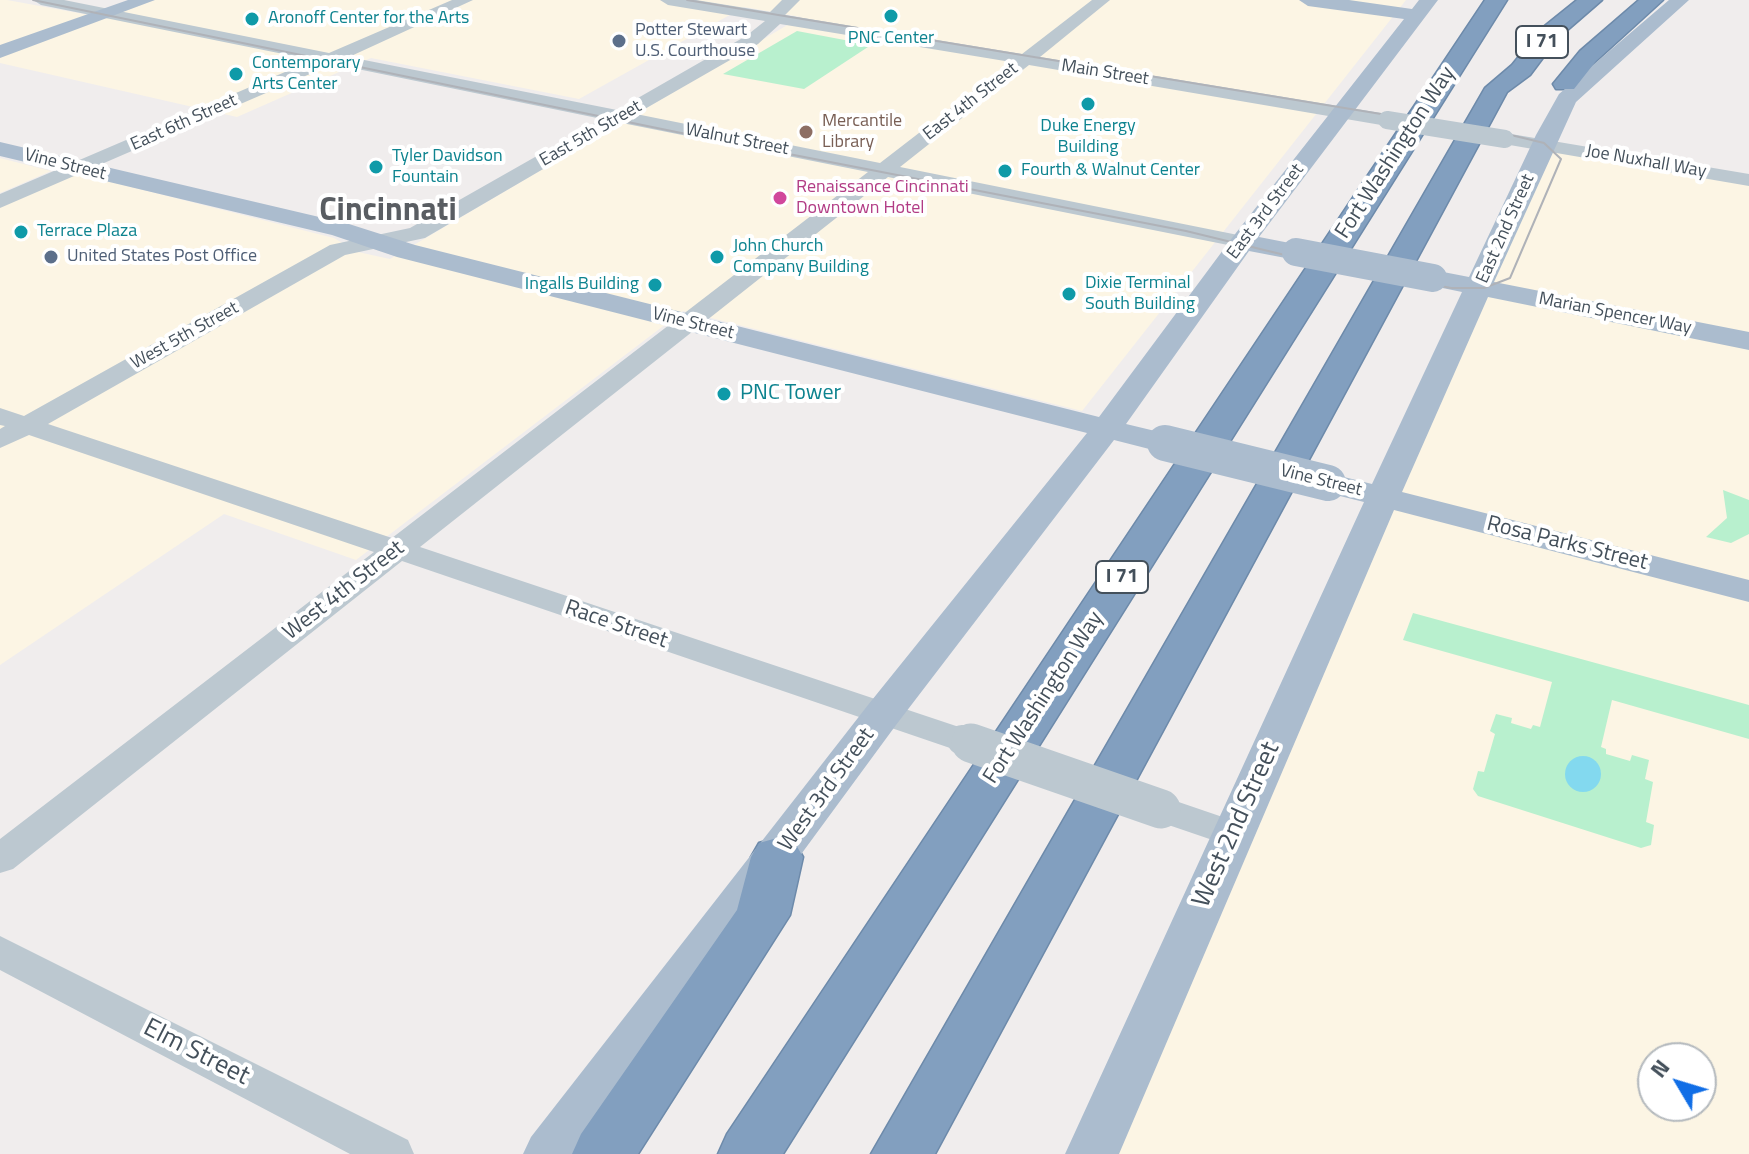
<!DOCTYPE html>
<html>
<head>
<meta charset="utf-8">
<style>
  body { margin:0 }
  #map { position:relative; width:1749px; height:1154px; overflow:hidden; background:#f0eded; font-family:"Titillium Web",sans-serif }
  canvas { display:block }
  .north { position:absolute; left:1637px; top:1042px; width:80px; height:80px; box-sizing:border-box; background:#fff; border:2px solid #b4b9bd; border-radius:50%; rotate:308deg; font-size:22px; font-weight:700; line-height:32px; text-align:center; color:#44505b }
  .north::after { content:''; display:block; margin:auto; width:28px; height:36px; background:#116ee6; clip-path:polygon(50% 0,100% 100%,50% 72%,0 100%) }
</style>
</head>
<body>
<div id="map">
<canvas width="1749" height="1154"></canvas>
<div class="north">N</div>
</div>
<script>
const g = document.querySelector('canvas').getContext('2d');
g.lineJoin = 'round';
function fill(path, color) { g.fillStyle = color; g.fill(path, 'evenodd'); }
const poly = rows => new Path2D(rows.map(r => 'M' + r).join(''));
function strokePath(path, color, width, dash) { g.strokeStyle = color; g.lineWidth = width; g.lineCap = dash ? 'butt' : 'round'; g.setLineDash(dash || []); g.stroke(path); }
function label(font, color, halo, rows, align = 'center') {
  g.font = font + ' "Titillium Web",sans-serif'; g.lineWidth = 8; g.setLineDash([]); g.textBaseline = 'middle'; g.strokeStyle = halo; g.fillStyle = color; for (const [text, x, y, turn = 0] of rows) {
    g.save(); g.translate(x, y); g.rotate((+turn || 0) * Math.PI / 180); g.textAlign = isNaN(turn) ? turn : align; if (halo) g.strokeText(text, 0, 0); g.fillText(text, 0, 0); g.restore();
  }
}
fill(poly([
  [0,0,7,0,89,15,0,46],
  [154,0,1406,0,1082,411,683,311,356,560,224,514,0,665,0,206,76,173,334,238,358,252,390,259,801,17,744,7,579,99,371,58,237,117,0,63,0,55],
  [1543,145,1749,180,1749,1154,1092,1154],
  [1653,1058,1701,1058,1701,1106,1653,1106],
  [0,158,51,171,0,193]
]), '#fcf5e4');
fill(poly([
  [797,31,871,45,804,89,723,74],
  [1723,490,1749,500,1749,534,1731,543,1706,537,1727,518],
  [1413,613,1749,705,1749,739,1612,700,1601,747,1606,749,1606,754,1630,761,1632,755,1649,760,1645,779,1653,782,1646,822,1654,825,1651,845,1641,848,1478,796,1473,789,1478,771,1484,772,1495,734,1490,731,1496,714,1512,718,1511,723,1531,729,1533,725,1540,727,1552,682,1403,640]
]), '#b8f0ce');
fill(poly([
  '1565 774a18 18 0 1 1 36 0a18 18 0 1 1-36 0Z'
]), '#83d9ef');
const highway = poly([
  [1485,0,1507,0,783,1154,718,1154,727,1134,1485,0],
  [1577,0,1602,0,1557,39,1530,75,1507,92,935,1154,871,1154,1485,88,1512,65,1541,29,1577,0],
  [1639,0,1663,0,1596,61,1574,89,1556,89,1553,84,1580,51,1639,0],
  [777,838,795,843,803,857,790,915,638,1154,572,1154,581,1134,737,910,751,857,759,843,777,838]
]);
strokePath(highway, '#6d8aaa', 3);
fill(poly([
  [33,0,64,0,329,53,452,0,473,0,349,57,617,110,746,36,765,21,668,5,660,0,696,0,770,12,782,0,800,0,785,15,1022,54,1092,0,1110,0,1040,57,1387,114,1396,120,1387,126,1029,65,900,167,1243,236,1251,237,1254,242,1251,247,1243,248,888,177,420,547,974,732,979,740,974,748,962,752,950,748,402,561,13,869,0,873,0,839,374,552,29,435,0,448,0,429,5,426,0,425,0,408,24,416,330,245,410,228,602,119,333,64,0,208,0,194,313,60,41,5,33,0],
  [780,24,1011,62,880,163,636,114,758,44,780,24],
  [622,123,868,172,392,538,48,424,345,255,425,238,622,123],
  [1505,133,1749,174,1749,186,1498,143,1495,139,1505,133],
  [1161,796,1246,825,1251,834,1246,843,1233,847,1148,818,1143,809,1148,800,1161,796],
  [0,936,408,1140,414,1154,350,1154,0,970,0,936]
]), '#bcc8d0');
fill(poly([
  [128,0,155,0,0,58,0,45,128,0],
  [1299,0,1349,0,1412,9,1419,0,1438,0,1259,237,1305,246,1309,252,1305,258,1296,260,1249,251,1126,424,1176,436,1181,443,1176,450,1165,453,1114,440,896,725,581,1154,523,1154,531,1137,868,705,1087,433,397,257,332,235,0,156,0,142,349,224,415,245,1099,417,1232,238,1404,19,1308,6,1299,0],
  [1669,0,1689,0,1576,102,1494,282,1749,332,1749,350,1488,297,1402,492,1749,580,1749,602,1394,510,1119,1154,1065,1154,1364,502,1316,490,1311,483,1316,476,1328,473,1372,484,1462,292,1423,284,1419,278,1423,272,1433,270,1469,277,1536,135,1559,94,1669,0]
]), '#abbcce');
fill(highway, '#829fbf');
strokePath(poly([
  [33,0,696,136,1186,231,1293,257,1451,288,1484,288,1510,278,1561,159,1544,143,1515,136,687,0]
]), '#afb2b8', 2);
strokePath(poly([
  [1387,120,1505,139]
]), '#bcc8d0', 18);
strokePath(poly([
  [962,740,977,745]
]), '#bcc8d0', 30);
strokePath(poly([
  [971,743,1161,809]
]), '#bcc8d0', 39);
strokePath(poly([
  [1296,252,1433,278]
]), '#abbcce', 28);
strokePath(poly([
  [1165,443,1328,483]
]), '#abbcce', 36);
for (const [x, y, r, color] of [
  [891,16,8,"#0f9aa8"],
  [252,19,8,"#0f9aa8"],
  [619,41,8,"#5c6f8a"],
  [236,74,8,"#0f9aa8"],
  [1088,104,8,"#0f9aa8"],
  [806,132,8,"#8d6e63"],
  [376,167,8,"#0f9aa8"],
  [1005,171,8,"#0f9aa8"],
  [780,198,8,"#d1479c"],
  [21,232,8,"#0f9aa8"],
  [51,257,8,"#5c6f8a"],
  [717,257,8,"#0f9aa8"],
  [655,285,8,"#0f9aa8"],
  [1069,294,8,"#0f9aa8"],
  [724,394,8,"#0f9aa8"]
]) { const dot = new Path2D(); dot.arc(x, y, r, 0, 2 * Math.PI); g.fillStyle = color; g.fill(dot); strokePath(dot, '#fff', 3); }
label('18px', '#0d838f', '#fff', [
  ["Aronoff Center for the Arts",268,19],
  ["PNC Center",891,39,"center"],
  ["Contemporary",252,64],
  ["Arts Center",252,85],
  ["Duke Energy",1088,127,"center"],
  ["Building",1088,148,"center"],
  ["Tyler Davidson",392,157],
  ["Fountain",392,178],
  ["Fourth & Walnut Center",1021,171],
  ["Terrace Plaza",37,232],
  ["John Church",733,247],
  ["Company Building",733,268],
  ["Dixie Terminal",1085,284],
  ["South Building",1085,305],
  ["Ingalls Building",639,285,"right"]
], 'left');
label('18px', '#4e5e75', '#fff', [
  ["Potter Stewart",635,31],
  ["U.S. Courthouse",635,52],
  ["United States Post Office",67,257]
], 'left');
label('18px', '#44505b', '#fff', [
  ["Main Street",1105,73,9],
  ["East 4th Street",971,102,-38],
  ["East 6th Street",184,123,-24],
  ["East 5th Street",591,134,-30],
  ["Walnut Street",737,140,11],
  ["Joe Nuxhall Way",1646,162,10],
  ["Vine Street",65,165,14],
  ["East 3rd Street",1266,212,-53],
  ["East 2nd Street",1506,229,-66],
  ["Marian Spencer Way",1615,314,11],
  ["Vine Street",693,324,14],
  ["West 5th Street",185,336,-29],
  ["Vine Street",1321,481,14]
]);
label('18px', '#785e54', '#fff', [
  ["Mercantile",822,122],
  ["Library",822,143]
], 'left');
label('18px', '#b23c85', '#fff', [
  ["Renaissance Cincinnati",796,188],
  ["Downtown Hotel",796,209]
], 'left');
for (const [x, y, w] of [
  [1542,42,52],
  [1122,577,52]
]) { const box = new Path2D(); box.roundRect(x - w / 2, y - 16, w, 32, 6); g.fillStyle = '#fff'; g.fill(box); strokePath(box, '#44505b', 2); }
label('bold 20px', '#44505b', null, [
  ["I 71",1542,42],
  ["I 71",1122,577]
]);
label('22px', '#44505b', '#fff', [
  ["Fort Washington Way",1396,153,-57],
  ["Rosa Parks Street",1567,544,14],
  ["West 4th Street",344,591,-38],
  ["Race Street",616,625,19],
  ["Fort Washington Way",1044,698,-57],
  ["West 3rd Street",827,790,-54]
]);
label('22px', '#0d838f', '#fff', [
  ["PNC Tower",740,394]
], 'left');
label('26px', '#44505b', '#fff', [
  ["West 2nd Street",1237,825,-66],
  ["Elm Street",196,1053,27]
]);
label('bold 32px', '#595d62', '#fff', [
  ["Cincinnati",388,212]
]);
</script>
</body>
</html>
